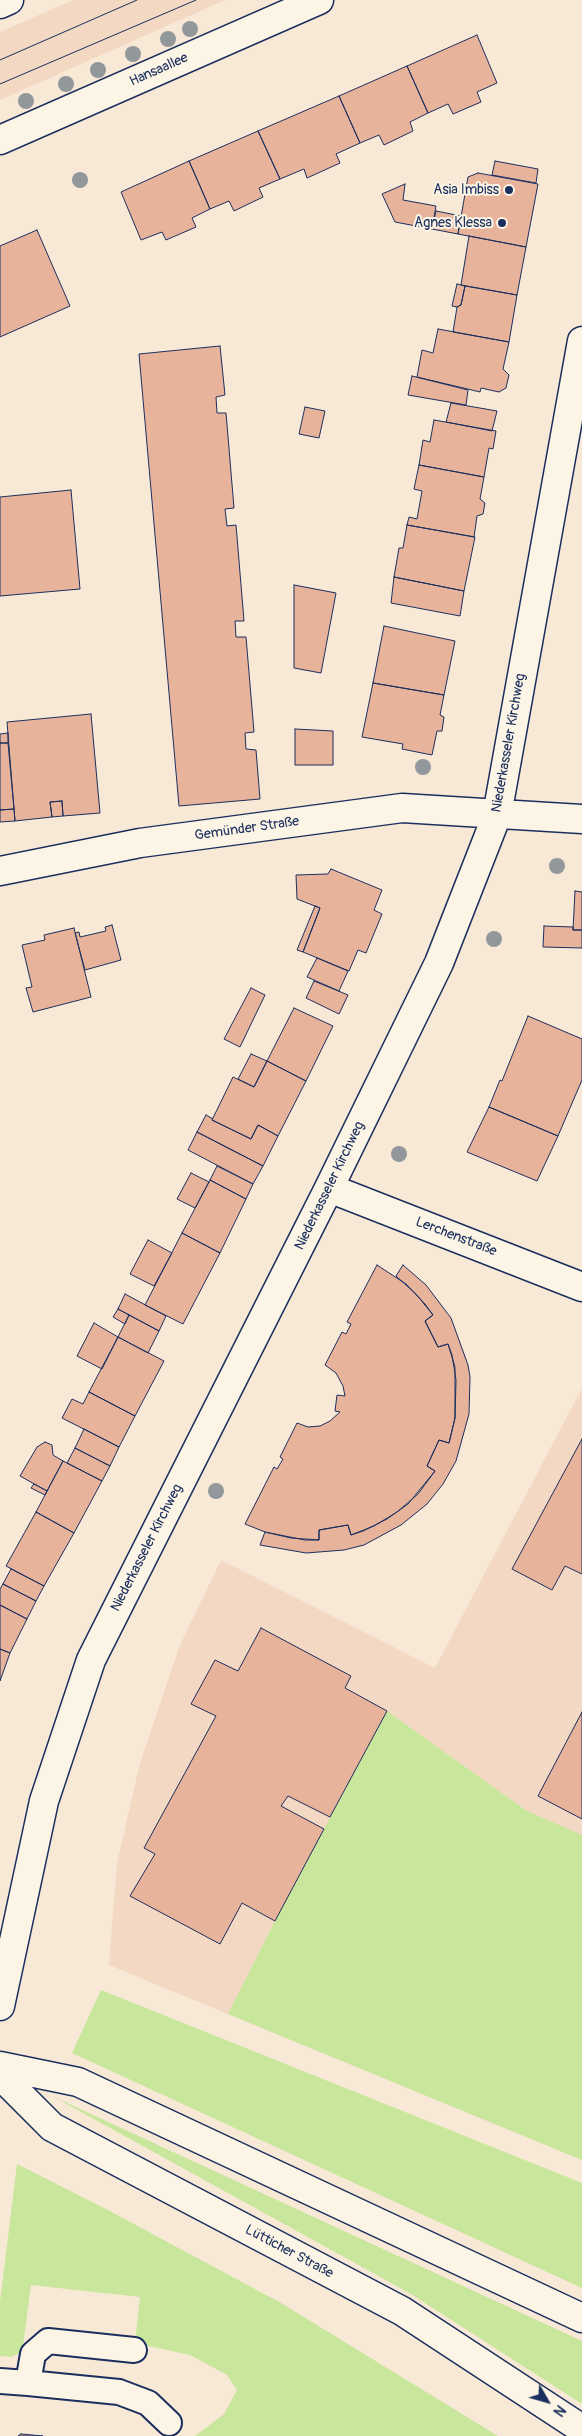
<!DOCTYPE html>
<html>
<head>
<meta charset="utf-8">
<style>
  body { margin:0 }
  #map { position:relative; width:582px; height:2436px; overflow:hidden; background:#f8e8d6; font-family:Pangolin,sans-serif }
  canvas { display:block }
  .north { position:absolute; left:522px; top:2376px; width:50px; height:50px; -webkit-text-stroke:4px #fcf5e5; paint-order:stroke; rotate:128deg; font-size:14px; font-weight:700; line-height:20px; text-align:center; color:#1b2f5e }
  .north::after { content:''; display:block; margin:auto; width:18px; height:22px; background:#1b2f5e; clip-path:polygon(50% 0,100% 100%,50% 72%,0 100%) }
</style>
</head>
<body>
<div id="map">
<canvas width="582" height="2436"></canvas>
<div class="north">N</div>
</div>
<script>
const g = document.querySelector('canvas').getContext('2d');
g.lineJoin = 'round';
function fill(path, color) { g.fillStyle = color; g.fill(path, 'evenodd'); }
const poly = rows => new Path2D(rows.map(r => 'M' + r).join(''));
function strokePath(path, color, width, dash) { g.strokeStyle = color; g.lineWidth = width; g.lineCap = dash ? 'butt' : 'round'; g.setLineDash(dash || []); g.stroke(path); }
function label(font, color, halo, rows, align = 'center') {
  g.font = font + ' Pangolin,sans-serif'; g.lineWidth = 4; g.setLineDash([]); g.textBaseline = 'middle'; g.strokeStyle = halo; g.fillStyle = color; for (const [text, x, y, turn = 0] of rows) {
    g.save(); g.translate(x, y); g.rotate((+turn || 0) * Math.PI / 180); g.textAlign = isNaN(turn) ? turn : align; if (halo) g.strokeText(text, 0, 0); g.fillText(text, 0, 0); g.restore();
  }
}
fill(poly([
  [73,0,225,0,0,100,0,32],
  [582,1388,582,2160,109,1965,117,1863,140,1763,180,1645,221,1560,435,1668]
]), '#f3d8c4');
fill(poly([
  [387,1711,527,1811,582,1835,582,2160,228,2014,275,1921],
  [101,1990,582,2183,582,2288,72,2053],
  [52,2096,582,2341,582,2404,411,2294],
  [17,2164,106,2209,281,2303,498,2436,195,2436,224,2414,237,2390,227,2375,190,2355,135,2343,140,2297,31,2285,23,2346,20,2353,11,2357,0,2356,0,2302]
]), '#c9e69d');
const building = poly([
  [477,35,497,83,477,92,481,102,453,114,448,104,428,113,407,66,477,35],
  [407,66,428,113,410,122,413,131,384,145,379,135,360,143,339,96,407,66],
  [339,96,360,143,336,154,340,163,307,178,304,169,280,179,258,131,339,96],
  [258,131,280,179,259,188,263,197,234,211,229,201,210,209,189,161,258,131],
  [189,161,210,209,192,218,196,227,166,240,162,232,141,240,121,192,189,161],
  [495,161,538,169,536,183,492,175,495,161],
  [478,173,538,184,526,247,458,234,468,177,478,173],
  [405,184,403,200,436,206,432,229,395,222,382,194,405,184],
  [436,211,461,216,458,234,432,229,436,211],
  [37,230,70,306,0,337,0,246,37,230],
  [469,236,526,247,517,295,461,285,469,236],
  [457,284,465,286,461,305,457,307,452,306,457,284],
  [465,286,517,295,509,342,453,332,457,307,461,305,465,286],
  [438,329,509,342,503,369,509,375,506,388,499,392,481,388,480,392,417,377,422,350,433,353,438,329],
  [220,346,225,395,216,397,217,413,226,413,234,508,225,509,227,526,236,525,244,621,235,621,236,637,246,637,254,732,245,733,246,749,256,750,260,799,179,806,139,354,220,346],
  [412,376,468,390,466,405,408,395,412,376],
  [451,403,497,411,492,431,446,422,451,403],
  [305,407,325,411,319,438,299,434,305,407],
  [434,420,496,431,493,449,489,448,484,477,419,465,423,440,430,442,434,420],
  [419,465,484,477,480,499,485,503,483,514,477,516,474,537,407,525,409,517,417,519,422,491,414,489,419,465],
  [71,490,80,589,0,596,0,497,71,490],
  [407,525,475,537,464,591,394,577,399,548,403,548,407,525],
  [394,577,464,591,460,616,391,603,394,577],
  [294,585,336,593,321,673,294,668,294,585],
  [384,626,455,641,444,695,373,683,384,626],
  [373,683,444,695,440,715,444,717,442,731,437,731,432,755,402,749,403,744,362,737,373,683],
  [91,714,100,813,63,816,62,801,50,802,52,817,15,821,7,722,91,714],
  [295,729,333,731,333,765,295,765,295,729],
  [8,733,8,743,0,743,0,734,8,733],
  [0,743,8,743,14,809,0,810,0,743],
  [62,801,63,816,52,817,50,802,62,801],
  [14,809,15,821,0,822,0,810,14,809],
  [331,869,382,890,374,910,382,914,366,953,358,950,349,971,303,952,320,908,297,899,296,875,328,874,331,869],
  [575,891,582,892,582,930,573,930,575,891],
  [315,906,320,908,303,952,297,950,315,906],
  [112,925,121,960,85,970,75,933,79,932,80,937,106,931,105,927,112,925],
  [544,926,573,927,573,930,582,930,582,948,543,947,544,926],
  [74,928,91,997,33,1012,26,988,32,987,22,945,45,940,44,935,74,928],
  [317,958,348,971,339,991,307,977,317,958],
  [314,981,348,995,339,1014,306,998,314,981],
  [251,988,265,995,240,1047,224,1039,251,988],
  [294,1008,333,1026,306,1081,267,1061,294,1008],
  [528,1016,582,1039,582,1080,558,1136,489,1107,500,1080,502,1081,528,1016],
  [251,1054,267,1061,254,1087,238,1079,251,1054],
  [267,1061,306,1081,278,1136,258,1125,251,1139,212,1120,233,1077,254,1087,267,1061],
  [489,1107,558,1136,537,1181,467,1152,489,1107],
  [206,1115,213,1119,212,1120,251,1139,258,1125,278,1136,263,1166,197,1132,206,1115],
  [197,1132,263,1166,253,1184,188,1150,197,1132],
  [217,1166,253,1184,246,1199,210,1180,217,1166],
  [191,1173,209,1182,195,1208,177,1199,191,1173],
  [210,1180,246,1199,220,1253,182,1233,210,1180],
  [182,1233,220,1253,183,1324,145,1305,182,1233],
  [148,1240,172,1253,154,1286,130,1274,148,1240],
  [377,1265,406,1284,425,1304,433,1315,425,1321,438,1347,448,1344,452,1355,456,1380,455,1418,449,1443,439,1440,427,1466,435,1471,418,1494,397,1512,374,1526,351,1535,348,1525,319,1530,319,1540,291,1538,265,1532,245,1524,274,1467,277,1469,283,1459,280,1457,297,1423,308,1427,320,1426,330,1421,340,1412,335,1411,337,1395,345,1396,343,1386,336,1373,325,1365,342,1332,346,1334,351,1324,347,1322,377,1265],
  [403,1265,426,1285,451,1318,468,1365,470,1377,469,1414,456,1461,443,1484,427,1504,401,1525,364,1545,344,1550,306,1553,260,1545,265,1532,305,1540,319,1540,319,1530,348,1525,351,1535,363,1531,387,1519,408,1504,435,1471,427,1466,439,1440,449,1443,455,1418,455,1367,448,1344,438,1347,425,1321,433,1315,416,1294,396,1276,403,1265],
  [125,1294,166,1316,159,1331,118,1309,125,1294],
  [118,1309,129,1315,125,1324,113,1317,118,1309],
  [129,1315,159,1331,148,1353,118,1337,129,1315],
  [94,1323,118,1337,102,1369,77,1356,94,1323],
  [118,1337,164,1361,135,1416,89,1392,118,1337],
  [89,1392,135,1416,119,1447,62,1418,72,1399,83,1404,89,1392],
  [84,1429,119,1447,110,1466,75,1448,84,1429],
  [582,1439,582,1574,565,1566,552,1590,512,1569,582,1439],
  [45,1442,52,1445,53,1455,63,1461,47,1491,20,1476,37,1447,45,1442],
  [75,1448,110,1466,102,1481,67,1463,75,1448],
  [63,1461,102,1481,74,1533,36,1512,63,1461],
  [34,1484,47,1491,45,1495,31,1488,34,1484],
  [36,1512,74,1533,44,1586,6,1566,36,1512],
  [11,1569,44,1586,36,1601,3,1584,11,1569],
  [3,1584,36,1601,27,1619,0,1605,0,1589,3,1584],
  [0,1605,27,1619,10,1653,0,1649,0,1605],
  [261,1628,351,1676,345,1688,387,1711,330,1817,288,1796,281,1806,324,1829,275,1921,242,1903,220,1944,130,1896,155,1854,144,1848,216,1716,191,1704,215,1660,238,1671,261,1628],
  [0,1649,10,1653,0,1681,0,1649],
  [582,1712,582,1819,538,1796,582,1712],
  [21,2434,43,2436,18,2436,21,2434]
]);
fill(building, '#e8b39b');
strokePath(building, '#1b2f5e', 1);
const service = poly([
  [0,2381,28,2383,33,2354,48,2341,134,2350],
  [28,2383,119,2392,148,2403,169,2423]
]);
const minor = poly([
  [0,871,140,843,402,808,582,819],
  [329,1188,582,1287],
  [0,2006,44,1801,91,1660,329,1188,439,963,497,815,582,341]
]);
const tertiary = poly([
  [0,4,9,0],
  [0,140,319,0]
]);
const secondary = poly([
  [0,2066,78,2082,582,2318],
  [0,2075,52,2127,402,2311,582,2429]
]);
strokePath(service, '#1b2f5e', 28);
strokePath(minor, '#1b2f5e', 31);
strokePath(tertiary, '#1b2f5e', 31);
strokePath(secondary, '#1b2f5e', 31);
strokePath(service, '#fcf5e5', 24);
strokePath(minor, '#fcf5e5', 28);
strokePath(tertiary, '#fcf5e5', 28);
strokePath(secondary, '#fcf5e5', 28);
strokePath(poly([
  [0,60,137,0],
  [0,84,196,0]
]), '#1b2f5e', 1);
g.fillStyle = '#92979b';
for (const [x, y] of [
  [190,29],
  [168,39],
  [133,54],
  [98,70],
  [66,84],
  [26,101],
  [80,180],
  [423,767],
  [557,866],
  [494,939],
  [399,1154],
  [216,1491]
]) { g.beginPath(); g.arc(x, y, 8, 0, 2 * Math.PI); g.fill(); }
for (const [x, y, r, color] of [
  [509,190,5,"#1b2f5e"],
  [502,223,5,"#1b2f5e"]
]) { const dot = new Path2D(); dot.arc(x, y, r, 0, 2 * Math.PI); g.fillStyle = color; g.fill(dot); strokePath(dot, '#fcf5e5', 2); }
label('14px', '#1b2f5e', '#fcf5e5', [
  ["Hansaallee",159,70,-24],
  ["Niederkasseler Kirchweg",509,743,-80],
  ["Gemünder Straße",247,829,-8],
  ["Niederkasseler Kirchweg",330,1186,-64],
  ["Lerchenstraße",456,1237,21],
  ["Niederkasseler Kirchweg",147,1548,-63],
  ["Lütticher Straße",289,2252,28]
]);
label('14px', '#1b2f5e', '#fcf5e5', [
  ["Asia Imbiss",499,190],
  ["Agnes Klessa",492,223]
], 'right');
</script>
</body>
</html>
